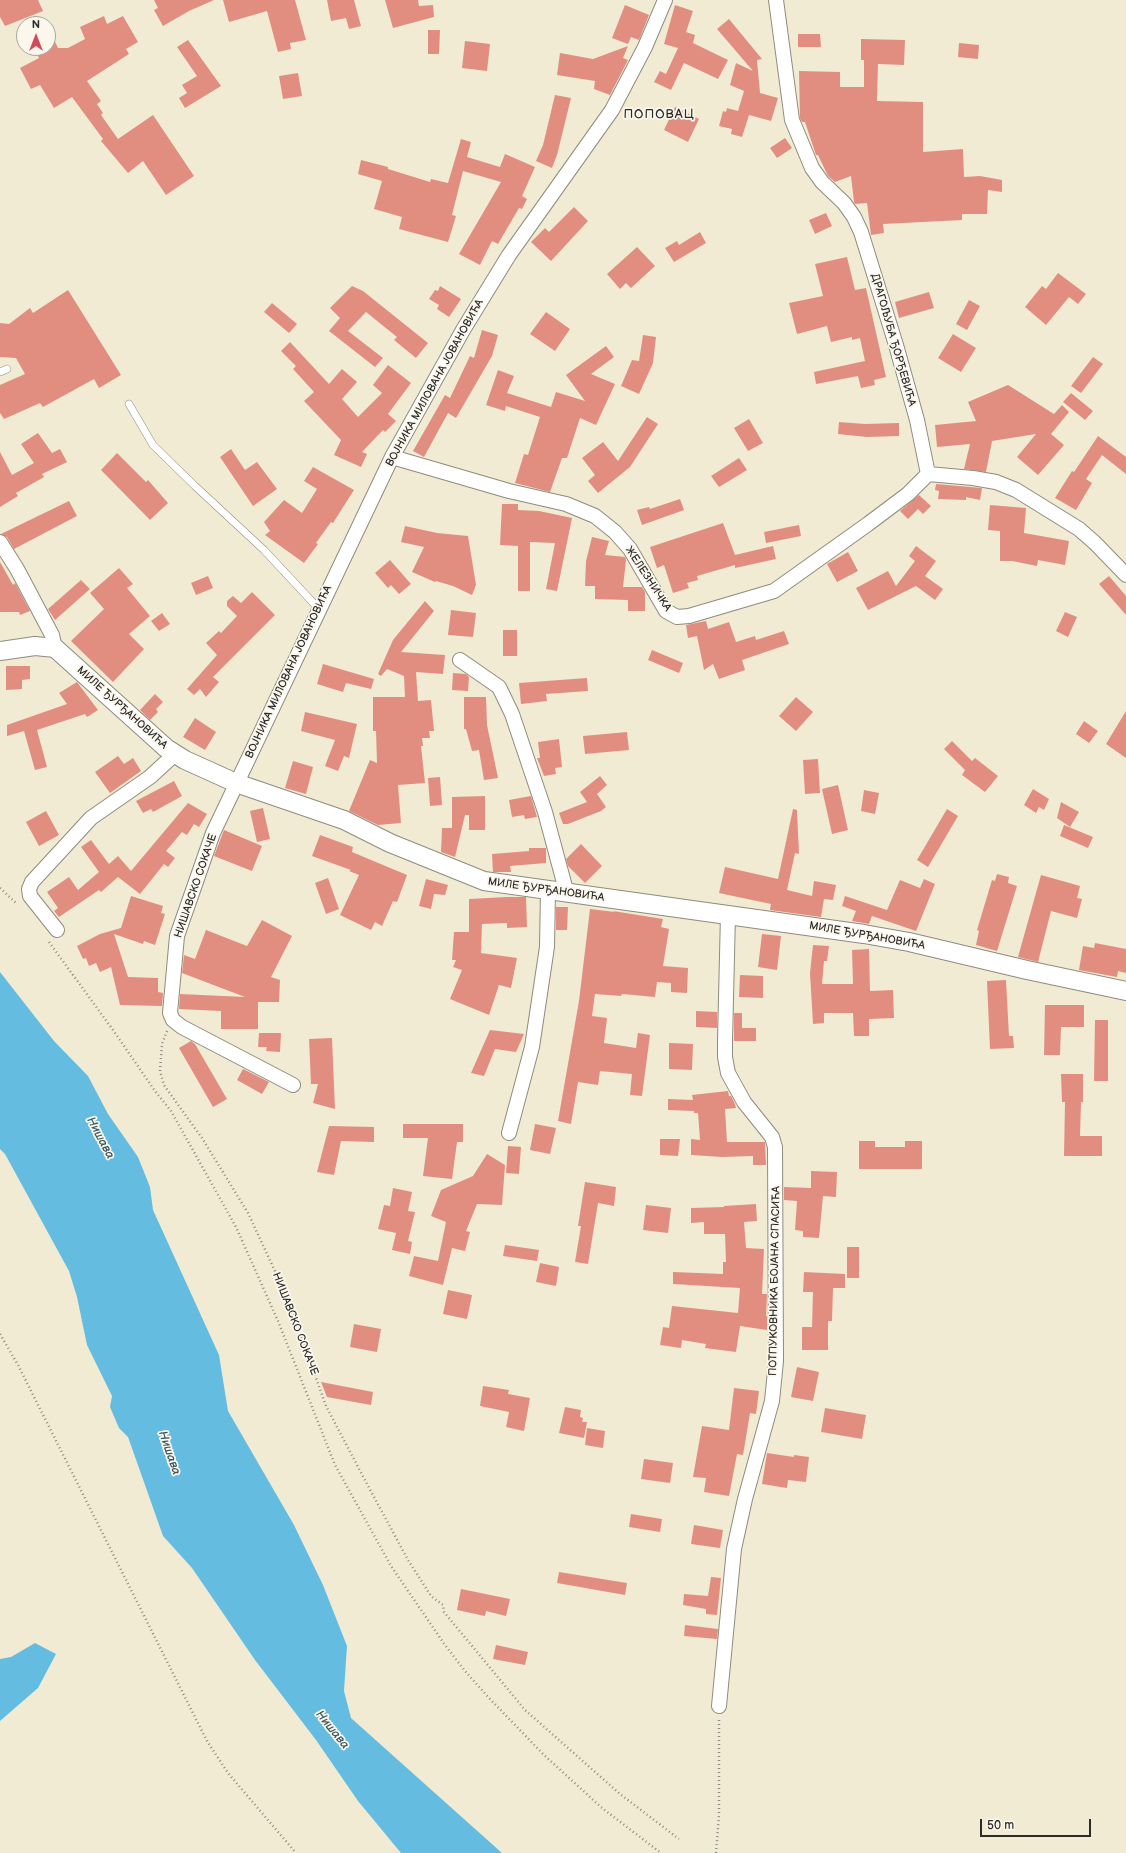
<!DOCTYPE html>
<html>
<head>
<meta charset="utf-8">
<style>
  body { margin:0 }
  #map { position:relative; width:1126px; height:1853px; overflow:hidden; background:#f2ebd3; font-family:"Balsamiq Sans",sans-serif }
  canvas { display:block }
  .north { position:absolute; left:16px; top:16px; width:40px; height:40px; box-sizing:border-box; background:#fbf7ec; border:1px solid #a8a59f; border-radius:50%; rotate:0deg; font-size:11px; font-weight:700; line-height:16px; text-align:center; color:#2b2b2b }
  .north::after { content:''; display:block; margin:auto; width:14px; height:18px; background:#d1495b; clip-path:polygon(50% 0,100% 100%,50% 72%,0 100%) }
  .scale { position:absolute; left:980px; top:1819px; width:111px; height:18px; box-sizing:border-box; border:2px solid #2b2b2b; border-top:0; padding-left:5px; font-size:12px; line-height:14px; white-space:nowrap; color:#2b2b2b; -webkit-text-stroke:3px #fbf7ec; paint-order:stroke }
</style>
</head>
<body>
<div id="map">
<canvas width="1126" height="1853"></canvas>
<div class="north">N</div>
<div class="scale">50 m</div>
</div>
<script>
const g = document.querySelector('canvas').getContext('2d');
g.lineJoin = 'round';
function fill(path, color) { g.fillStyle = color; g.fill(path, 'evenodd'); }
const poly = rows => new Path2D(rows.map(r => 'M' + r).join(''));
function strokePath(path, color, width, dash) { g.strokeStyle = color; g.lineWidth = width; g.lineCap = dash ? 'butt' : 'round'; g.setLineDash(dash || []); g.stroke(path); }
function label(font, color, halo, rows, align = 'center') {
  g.font = font + ' "Balsamiq Sans",sans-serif'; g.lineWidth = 3.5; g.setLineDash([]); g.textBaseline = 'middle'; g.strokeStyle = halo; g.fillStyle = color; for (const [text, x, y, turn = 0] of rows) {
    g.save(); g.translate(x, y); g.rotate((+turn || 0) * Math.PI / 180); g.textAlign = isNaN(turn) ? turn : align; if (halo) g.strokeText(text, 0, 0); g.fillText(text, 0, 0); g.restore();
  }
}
fill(poly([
  [0,972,54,1041,88,1076,108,1114,138,1157,150,1187,153,1210,219,1355,228,1411,294,1525,323,1585,347,1646,344,1691,351,1718,502,1853,401,1853,358,1801,316,1740,255,1660,192,1568,163,1536,128,1437,119,1428,110,1407,112,1396,87,1345,77,1297,69,1271,5,1154,0,1149],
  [35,1643,56,1654,38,1688,0,1721,0,1659,11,1657]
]), '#64bde1');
fill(poly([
  [0,0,38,0,43,11,5,26,0,17],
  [154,0,214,0,189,11,163,26,154,10,158,8],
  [223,0,295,0,306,40,290,43,291,49,278,52,267,11,229,22],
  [327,0,354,0,361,26,349,29,346,18,331,21],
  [385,0,418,0,419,6,433,5,434,17,393,28],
  [625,5,649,15,639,40,631,37,628,44,612,38],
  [675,5,693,11,686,32,695,35,693,43,728,60,718,79,684,63,671,90,654,82,660,71,666,74,678,48,664,44],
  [104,16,107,24,123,16,138,42,126,49,129,54,87,81,101,101,97,104,103,113,101,115,118,139,153,115,194,176,166,195,143,161,128,173,101,141,103,139,72,97,54,108,40,85,31,89,20,68,39,58,34,48,48,48,48,27,58,48,68,48,85,39,80,27],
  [729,19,762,59,757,60,760,93,778,98,771,121,749,115,742,137,731,134,732,129,719,126,723,111,726,112,727,108,738,111,744,91,730,85,736,63,753,71,717,29],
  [428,30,440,30,439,54,428,54],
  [798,34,820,34,821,47,798,47],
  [861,39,905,40,904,65,878,64,877,101,923,102,923,152,963,149,964,177,980,176,1002,180,1002,192,988,190,987,214,962,214,962,220,883,224,884,233,871,235,867,203,855,204,854,202,851,176,835,182,828,176,818,155,816,155,805,122,802,122,800,118,799,71,840,72,840,87,864,87,864,60,861,60],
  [188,40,221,86,185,108,179,98,187,93,182,85,197,76,177,47],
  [465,41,490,44,487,71,462,68],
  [959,43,979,45,978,59,958,57],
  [628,46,623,58,628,60,610,95,594,89,595,81,557,75,560,53,593,59],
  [298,73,302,96,283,99,279,76],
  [555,95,571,98,557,155,552,168,536,161,543,145],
  [675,107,699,119,688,142,664,130],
  [785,138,792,148,777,158,770,148],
  [461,139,471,142,467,157,500,167,505,154,535,167,522,196,527,199,522,209,519,208,498,244,492,241,480,265,459,254,501,182,463,171,452,215,456,216,448,242,399,229,402,217,374,209,382,181,358,174,361,160,388,167,388,169,430,182,431,179,448,183],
  [574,207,588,221,551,261,531,242,545,228,549,232],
  [826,213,832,226,815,234,809,220],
  [700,232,706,243,674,262,665,248,677,241,679,245],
  [637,247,655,266,631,288,626,283,620,289,607,274],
  [847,257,855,290,866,288,886,377,874,380,875,385,861,388,858,376,816,384,814,372,865,361,860,338,852,340,852,337,831,342,827,326,797,334,789,303,823,296,815,264],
  [1058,273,1086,294,1078,304,1069,297,1046,325,1025,307,1042,286,1046,289],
  [352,286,363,291,428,343,416,358,394,340,397,337,366,312,348,331,383,358,375,367,329,331,340,318,330,308],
  [440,286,461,299,449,317,437,309,439,305,429,299,435,290,438,291],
  [68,290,121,375,99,388,94,379,43,407,40,403,4,419,0,413,0,385,25,374,16,358,0,357,0,323,9,324,30,308,33,313],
  [929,292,934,308,899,318,895,302],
  [969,300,980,306,967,330,956,324],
  [272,303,297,324,289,333,264,312],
  [546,312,570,329,555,351,530,334],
  [482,330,498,335,492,356,456,418,448,413,424,457,413,451,445,395,450,398,470,356,474,358],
  [953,334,976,348,961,372,938,358],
  [643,335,656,337,653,363,639,394,621,386,632,360,639,361],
  [290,342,329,384,342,369,357,382,342,399,358,417,382,393,373,385,388,365,411,383,388,414,396,421,385,432,383,430,362,452,367,454,361,467,334,455,341,440,304,401,314,392,293,369,296,366,281,351],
  [606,346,614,357,591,374,615,384,596,425,580,418,567,458,562,458,550,492,515,483,524,454,528,455,540,417,506,406,505,411,486,405,498,370,514,376,507,393,551,407,556,392,585,401,566,375],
  [1093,357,1103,364,1081,393,1071,386],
  [1008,385,1054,414,1062,405,1069,412,1051,434,1064,445,1038,475,1017,457,1036,434,992,441,986,472,964,469,970,444,937,447,935,425,976,421,968,402],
  [1071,393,1093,411,1085,420,1063,402],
  [647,417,658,424,630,467,598,493,588,481,595,475,582,458,603,442,618,461],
  [749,419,763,443,748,451,734,428],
  [839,422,865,424,899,423,899,436,867,437,838,434],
  [38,433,52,453,60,449,67,462,42,474,44,477,16,493,18,496,0,507,0,452,12,475,34,463,21,444],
  [1098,436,1126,457,1126,474,1102,455,1086,479,1092,483,1076,510,1055,498,1072,471,1074,472],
  [231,449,245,470,257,462,277,489,253,506,220,457],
  [117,453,146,482,148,480,168,503,150,520,101,470],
  [739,458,747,470,719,487,711,476],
  [313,467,354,490,333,523,331,522,316,543,318,544,304,563,265,535,270,531,264,522,284,500,302,513,317,489,304,481],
  [936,484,982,488,980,500,966,497,966,500,938,499,939,491,935,490],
  [919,495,931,506,923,514,918,509,908,519,900,511],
  [680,499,684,510,642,525,637,510,649,507,650,509],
  [69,501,77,516,14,549,7,537,1,534],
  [502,504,518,504,518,510,539,511,572,518,557,591,546,589,555,543,530,542,530,591,518,591,518,546,500,545],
  [990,505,1026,508,1024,533,1069,541,1065,565,1038,560,1037,566,1012,561,1000,561,1000,531,988,530],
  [723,523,735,555,773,546,776,559,735,568,735,565,697,576,698,580,687,583,689,588,673,593,664,565,657,568,650,547],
  [799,525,801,536,766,543,764,532],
  [405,526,437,533,468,536,476,585,472,595,453,586,436,581,435,582,412,572,424,547,401,542],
  [592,537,609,541,605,555,625,557,626,560,623,587,642,587,645,592,645,611,628,611,628,600,595,599,595,586,585,586,586,561],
  [916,546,936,561,925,576,943,589,935,600,916,586,868,610,856,588,888,571,896,586,915,561,909,556],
  [848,552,858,571,837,582,827,564],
  [390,560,411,584,399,594,391,585,388,588,375,573],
  [0,562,13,585,15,583,30,611,20,615,19,612,0,612],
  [119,568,133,584,127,588,150,616,129,634,144,649,113,682,71,641,104,609,90,593],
  [208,576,213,588,196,595,191,583],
  [1109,576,1126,596,1126,615,1099,584],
  [81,580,90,589,55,620,48,609],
  [252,592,275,615,213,677,219,682,206,697,200,689,194,695,187,689,217,655,206,643,219,631,221,633,237,616,227,606,227,601,233,596,241,603],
  [425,601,434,611,401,652,445,655,443,674,416,672,418,701,431,700,434,731,429,731,430,738,422,738,423,746,421,746,425,783,398,785,401,823,378,825,349,811,370,760,377,763,376,731,373,731,373,697,405,697,404,676,387,669,381,676,378,674,393,640],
  [451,610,476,613,473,637,448,635],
  [1065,612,1077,617,1068,637,1056,631],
  [162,613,170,624,159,631,151,621],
  [706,621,708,629,729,622,736,642,755,636,756,640,784,631,789,644,742,660,745,670,719,679,713,664,704,670,697,636,688,638,686,625],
  [503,630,517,630,517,656,503,656],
  [652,650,683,663,679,673,648,660],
  [323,664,374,679,371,689,346,683,343,692,317,684],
  [6,666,30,666,30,679,22,680,22,689,6,690],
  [453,673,466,674,469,677,468,691,452,690],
  [587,678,588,691,546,694,547,701,521,704,519,683],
  [77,682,98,710,87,717,85,714,37,730,47,767,35,770,24,731,7,736,7,725,67,704,59,693],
  [155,694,163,702,156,709,158,712,150,720,140,710],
  [464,697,486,697,487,725,498,778,484,780,479,750,472,751,466,729,464,729],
  [796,697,813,712,796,731,779,716],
  [1126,711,1126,758,1106,744],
  [305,712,357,724,349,758,344,756,338,771,325,766,335,740,301,731],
  [195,718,216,732,205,750,183,737],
  [1084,721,1098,731,1089,743,1076,734],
  [627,732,629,750,585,754,583,736],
  [559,739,562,767,555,768,556,774,544,776,537,758,540,758,538,742],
  [952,741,972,761,975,758,998,776,985,792,962,775,965,770,944,749],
  [118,756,124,764,133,758,141,771,110,793,95,772],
  [818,759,820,793,805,794,803,760],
  [293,761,313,767,306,794,285,788],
  [600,776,607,785,597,794,606,807,601,811,568,824,563,824,559,813,587,802,580,792],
  [440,777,442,805,430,806,428,778],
  [174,781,182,796,153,812,151,809,143,813,136,801],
  [838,785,848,830,832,834,822,789],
  [1033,789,1049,799,1044,810,1039,807,1036,813,1024,805],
  [864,790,879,793,875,814,861,811],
  [485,796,485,830,469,830,469,815,465,815,455,857,441,852,442,828,452,828,452,797],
  [531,796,537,817,525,819,524,815,512,817,509,800],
  [1061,802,1079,812,1070,827,1057,818],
  [188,803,207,814,199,827,194,824,187,835,182,832,166,851,175,858,168,867,164,864,140,894,118,877,101,892,99,890,59,917,54,911,58,908,47,892,69,877,78,890,99,872,81,847,91,840,109,864,118,856,131,871],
  [263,808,270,839,257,842,250,811],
  [793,809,797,810,799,854,795,853,787,890,812,896,814,881,836,885,833,900,824,899,821,917,770,910,771,904,719,893,725,867,778,879],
  [947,809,958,816,928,867,917,860],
  [46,811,59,835,39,846,26,822],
  [1064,825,1093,837,1088,848,1060,836],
  [224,830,262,846,252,871,214,856],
  [320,835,353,847,352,852,407,875,397,902,393,901,382,926,375,922,371,930,340,915,359,875,349,871,351,870,312,856],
  [581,844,602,866,585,883,568,866,566,859],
  [529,848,546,848,546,863,510,866,511,872,493,872,492,854,529,851],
  [997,874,1009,877,1008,883,1017,886,997,951,976,945,979,931,977,930,992,880,995,881],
  [1041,875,1080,886,1077,898,1082,899,1077,918,1051,911,1038,962,1018,957],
  [328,878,339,909,326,914,315,883],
  [426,879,448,885,445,895,434,894,431,909,419,906],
  [924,879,935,884,916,931,872,916,869,924,852,921,856,911,842,906,845,896,887,910,900,880,920,888],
  [131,896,163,906,161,913,165,914,155,945,144,941,143,944,114,934,128,977,158,978,158,992,163,993,162,1006,120,1005,111,967,100,972,96,963,89,966,86,958,83,959,77,946,100,934,121,928],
  [507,897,526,897,527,927,507,928,507,923,482,924,481,953,517,958,511,988,499,985,489,1015,450,999,462,970,453,967,456,960,452,960,454,932,469,932,469,899],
  [556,907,568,907,567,930,556,930],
  [590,909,615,912,613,911,663,919,661,927,669,929,663,966,688,968,687,993,671,992,671,983,657,982,655,997,622,994,621,996,595,994,592,1016,607,1018,604,1043,636,1048,638,1033,650,1035,642,1096,630,1095,632,1074,600,1071,598,1085,578,1082,571,1124,558,1121,579,1001],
  [262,920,292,936,271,977,280,980,279,1002,258,1002,258,1029,221,1029,221,1011,179,1009,180,994,245,997,182,973,184,955,195,959,206,930,247,946],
  [762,934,781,936,777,970,758,967],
  [1095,943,1126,949,1126,973,1118,971,1117,977,1079,970,1083,946,1094,948],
  [813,945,829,946,827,961,824,961,822,984,853,984,852,950,869,949,870,991,893,990,894,1018,869,1019,869,1036,854,1036,853,1013,824,1013,824,1023,813,1024,810,973],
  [740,975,763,976,763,998,739,997],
  [1006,980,1009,1036,1013,1036,1014,1048,990,1049,987,981],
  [1045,1005,1084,1005,1084,1027,1061,1027,1060,1055,1044,1055],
  [696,1011,717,1012,717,1028,696,1027],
  [734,1013,742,1013,742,1028,756,1028,756,1041,734,1041],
  [1095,1020,1108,1020,1108,1081,1094,1081],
  [490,1030,524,1034,516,1052,495,1049,484,1076,471,1073],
  [259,1033,281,1033,280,1052,266,1051,267,1047,258,1047],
  [332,1038,335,1109,313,1103,318,1084,311,1084,309,1039],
  [191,1041,195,1044,227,1099,213,1107,179,1048],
  [669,1043,693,1044,692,1070,669,1069],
  [243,1069,269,1082,262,1094,237,1080],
  [1061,1074,1083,1074,1083,1102,1081,1102,1080,1136,1102,1136,1102,1156,1064,1156,1065,1102,1062,1102],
  [728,1091,729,1096,731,1096,735,1104,736,1108,725,1109,727,1142,765,1142,766,1165,753,1165,753,1156,722,1157,691,1155,691,1139,700,1140,698,1113,694,1113,694,1111,668,1110,668,1099,693,1100,692,1095],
  [403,1124,463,1124,463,1142,457,1142,452,1179,423,1176,428,1138,403,1138],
  [535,1124,556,1128,550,1154,530,1150],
  [329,1126,374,1127,374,1142,341,1141,334,1175,317,1172],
  [660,1139,680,1139,678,1156,660,1155],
  [859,1141,875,1141,875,1147,905,1147,905,1141,922,1141,922,1169,859,1169],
  [508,1146,521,1147,519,1174,506,1173],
  [487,1154,505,1165,502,1205,477,1204,466,1231,470,1232,465,1251,452,1248,443,1285,409,1276,414,1256,438,1261,446,1222,431,1216,441,1190,473,1176],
  [811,1171,837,1172,836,1197,823,1196,819,1238,803,1237,803,1231,795,1230,797,1201,784,1200,784,1187,811,1188],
  [585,1182,616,1187,614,1206,598,1203,588,1264,575,1262,581,1226,578,1226],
  [393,1188,412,1192,408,1211,415,1212,408,1241,412,1242,410,1254,392,1250,396,1233,378,1229,384,1205,390,1206],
  [756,1204,757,1221,744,1222,746,1248,764,1249,762,1294,767,1294,766,1316,767,1316,767,1330,740,1326,736,1352,705,1348,706,1344,682,1340,681,1348,660,1345,663,1327,669,1328,672,1306,738,1313,740,1288,673,1284,673,1272,723,1274,723,1262,726,1262,725,1234,704,1234,704,1222,691,1223,691,1208,724,1207,724,1206],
  [646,1205,671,1208,668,1233,643,1230],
  [505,1245,539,1250,537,1261,503,1256],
  [847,1247,859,1247,859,1278,847,1278],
  [540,1263,559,1267,556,1286,536,1282],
  [804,1272,845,1274,845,1288,833,1288,832,1321,828,1321,828,1350,802,1350,802,1327,812,1327,813,1292,803,1292],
  [448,1290,472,1295,467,1319,443,1314],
  [354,1324,381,1329,377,1352,350,1347],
  [797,1367,819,1372,813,1401,791,1397],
  [321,1382,373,1392,371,1405,327,1397],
  [483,1386,509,1390,508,1394,530,1398,524,1431,506,1427,509,1412,480,1406],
  [734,1388,759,1391,756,1414,750,1413,743,1455,737,1454,729,1496,704,1492,706,1478,693,1477,702,1426,729,1430],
  [565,1407,581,1410,580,1417,583,1418,582,1422,587,1422,584,1438,559,1433],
  [825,1408,866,1415,862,1439,821,1432],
  [587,1428,605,1431,603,1448,585,1445],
  [767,1453,794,1457,794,1455,809,1457,806,1482,788,1480,787,1488,762,1484],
  [644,1459,673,1463,670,1483,641,1479],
  [631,1514,662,1519,660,1532,629,1527],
  [694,1525,723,1530,720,1548,691,1544],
  [559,1572,627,1583,625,1595,557,1583],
  [711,1577,721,1578,717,1615,706,1614,706,1609,683,1605,684,1594,708,1596],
  [461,1589,510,1599,506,1616,486,1611,485,1616,457,1610],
  [685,1625,718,1629,717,1639,684,1636],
  [496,1645,528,1652,525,1665,493,1659]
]), '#e18e81');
const service = poly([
  [0,372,7,369],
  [129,404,153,445,195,486,264,550,319,609]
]);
const minor = poly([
  [776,0,792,120,812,168,822,182,844,203,854,217,861,232,896,345,917,420,928,474,973,478,996,482,1016,490,1079,529,1095,543,1126,575],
  [392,457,509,491,566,504,595,516,615,532,630,549,666,611,677,617,689,616,774,591,868,524,908,494,928,474],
  [0,542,17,569,52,635,55,648],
  [460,660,499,687,512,714,545,812,567,894],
  [57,930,30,896,29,889,32,882,91,818,150,777,175,754],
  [293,1085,182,1027,173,1020,170,1013,177,936,213,833,392,457,463,330,509,255,612,110,645,47,665,0],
  [509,1133,532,1047,547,947,548,891],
  [719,1706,734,1549,745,1499,772,1401,776,1361,775,1147,772,1137,744,1102,728,1073,725,1057,725,1040,728,914]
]);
const tertiary = poly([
  [0,651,35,646,55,648,166,748,185,760,236,783,344,820,390,843,484,881,864,934,909,942,1027,970,1126,991]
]);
strokePath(service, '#8e8b7f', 8);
strokePath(minor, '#8e8b7f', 16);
strokePath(tertiary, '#8e8b7f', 20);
strokePath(poly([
  [0,888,17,904],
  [49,942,113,1030,155,1091,171,1111,236,1227,278,1321,335,1465,391,1566,445,1645,465,1671,489,1698,544,1755,602,1808,661,1853],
  [167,1031,162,1044,160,1071,164,1085,202,1138,248,1213,288,1299,326,1406,367,1484,408,1560,431,1596,443,1605,444,1612,525,1710,620,1794,679,1839],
  [0,1334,18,1365,207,1741,228,1773,296,1853],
  [716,1853,719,1815,719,1718]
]), '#8e8b7f', 2.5, [1, 3]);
strokePath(service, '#fff', 7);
strokePath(minor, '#fff', 14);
strokePath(tertiary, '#fff', 18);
label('11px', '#2b2b2b', '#fbf7ec', [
  ["ДРАГОЉУБА ЂОРЂЕВИЋА",893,340,74],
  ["ВОЈНИКА МИЛОВАНА ЈОВАНОВИЋА",435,383,-61],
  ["ЖЕЛЕЗНИЧКА",648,579,57],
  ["ВОЈНИКА МИЛОВАНА ЈОВАНОВИЋА",289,672,-65],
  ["МИЛЕ ЂУРЂАНОВИЋА",122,708,42],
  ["НИШАВСКО СОКАЧЕ",196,886,-71],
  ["МИЛЕ ЂУРЂАНОВИЋА",546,890,8],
  ["МИЛЕ ЂУРЂАНОВИЋА",867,936,10],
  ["ПОТПУКОВНИКА БОЈАНА СПАСИЋА",775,1281,-89],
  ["НИШАВСКО СОКАЧЕ",295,1324,69]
]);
label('italic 12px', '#3c5762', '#fbf7ec', [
  ["Нишава",100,1138,62],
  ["Нишава",169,1453,71],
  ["Нишава",332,1730,51]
]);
g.letterSpacing = '1px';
label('13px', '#2b2b2b', '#fbf7ec', [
  ["ПОПОВАЦ",659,115]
]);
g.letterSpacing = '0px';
</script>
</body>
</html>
